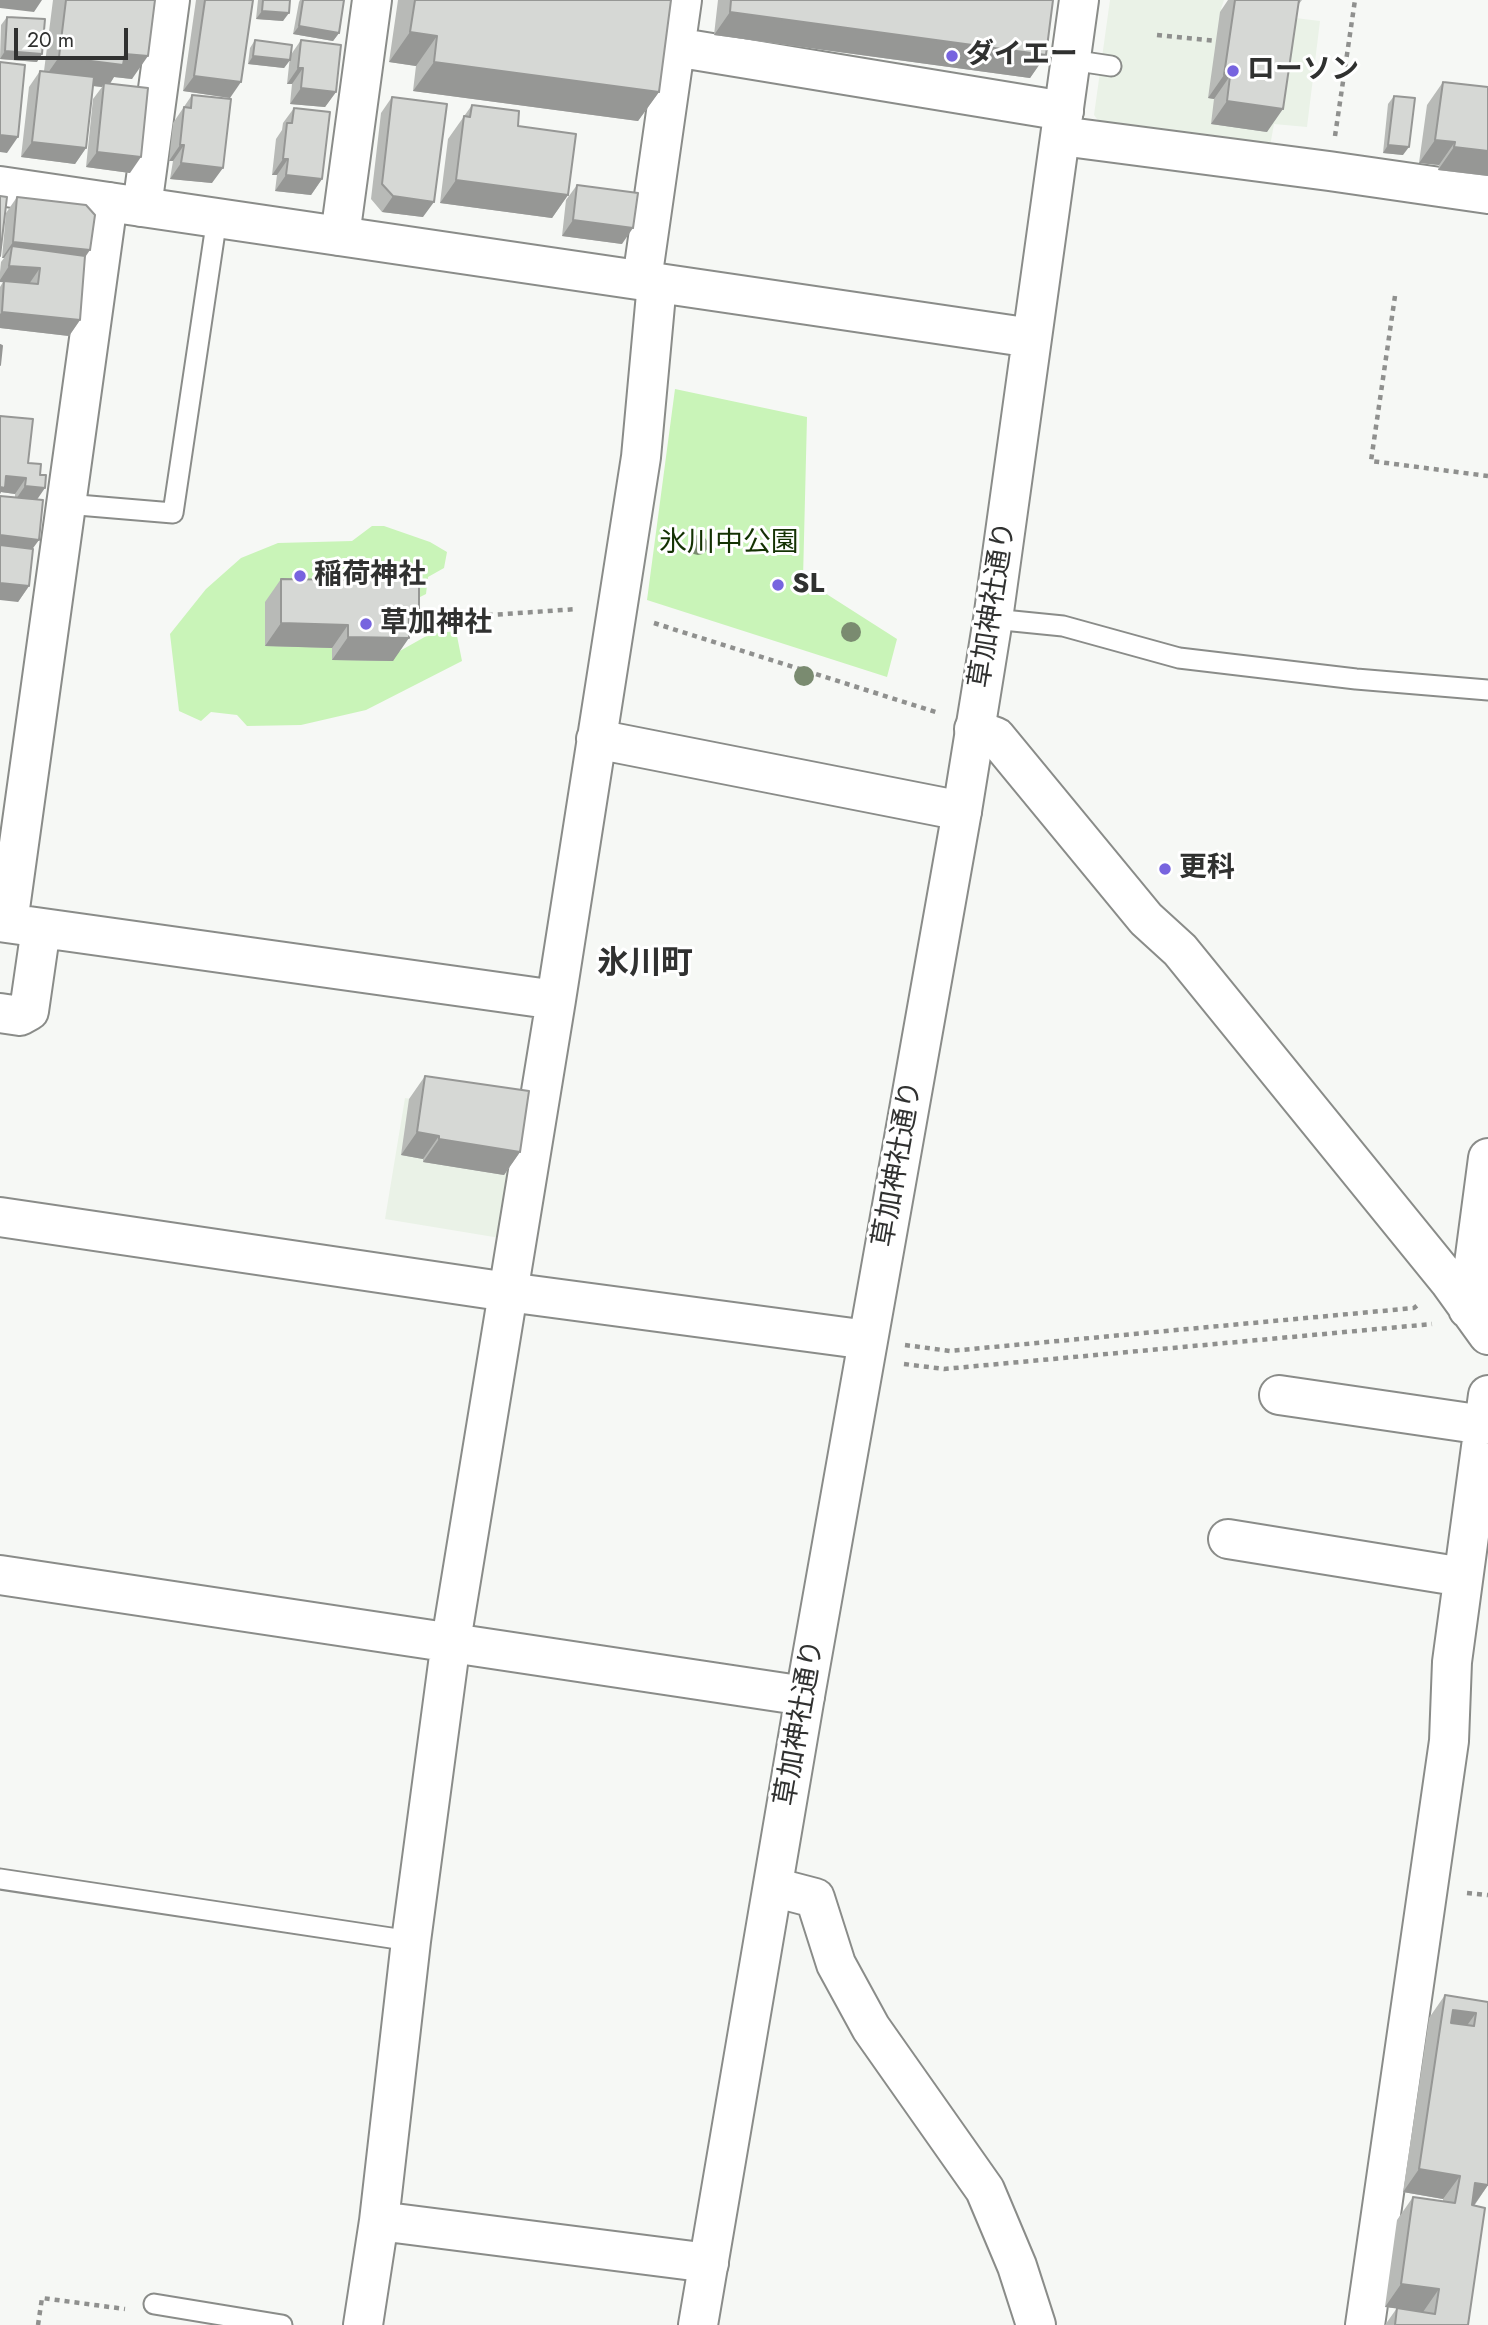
<!DOCTYPE html>
<html>
<head>
<meta charset="utf-8">
<style>
  body { margin:0 }
  #map { position:relative; width:1488px; height:2325px; overflow:hidden; background:#f6f8f5; font-family:Jost,sans-serif }
  canvas { display:block }
  .scale { position:absolute; left:14px; top:28px; width:114px; height:32px; box-sizing:border-box; border:4px solid #303130; border-top:0; padding-left:9px; font-size:21px; line-height:24px; white-space:nowrap; color:#303130; -webkit-text-stroke:5px #fff; paint-order:stroke }
</style>
</head>
<body>
<div id="map">
<canvas width="1488" height="2325"></canvas>
<div class="scale">20 m</div>
</div>
<script>
const g = document.querySelector('canvas').getContext('2d');
g.lineJoin = 'round';
function fill(path, color) { g.fillStyle = color; g.fill(path, 'evenodd'); }
const poly = rows => new Path2D(rows.map(r => 'M' + r).join(''));
function strokePath(path, color, width, dash) { g.strokeStyle = color; g.lineWidth = width; g.lineCap = dash ? 'butt' : 'round'; g.setLineDash(dash || []); g.stroke(path); }
function label(font, color, halo, rows, align = 'center') {
  g.font = font + ' Jost,"Noto Sans JP",sans-serif'; g.lineWidth = 6; g.setLineDash([]); g.textBaseline = 'middle'; g.strokeStyle = halo; g.fillStyle = color; for (const [text, x, y, turn = 0] of rows) {
    g.save(); g.translate(x, y); g.rotate((+turn || 0) * Math.PI / 180); g.textAlign = isNaN(turn) ? turn : align; if (halo) g.strokeText(text, 0, 0); g.fillText(text, 0, 0); g.restore();
  }
}
fill(poly([
  [1110,0,1224,0,1221,9,1320,21,1307,127,1274,124,1269,152,1103,127,1094,115],
  [405,1098,526,1117,506,1239,385,1219]
]), '#eaf2e7');
fill(poly([
  [675,389,807,417,803,579,897,639,887,677,647,600],
  [372,526,384,526,430,542,447,552,444,568,428,577,426,594,416,599,407,572,398,652,430,634,456,631,462,661,366,710,301,725,247,726,237,715,211,712,201,721,179,711,170,634,206,589,241,558,278,543,352,541]
]), '#c9f4b8');
const service = poly([
  [1071,60,1111,66],
  [66,504,173,513,217,218],
  [993,619,1063,626,1179,658,1356,679,1488,690],
  [0,1879,411,1941],
  [154,2304,282,2325]
]);
const minor = poly([
  [675,47,1064,111],
  [1061,136,1329,171,1488,194],
  [142,207,170,0],
  [340,236,372,0],
  [642,280,682,0],
  [974,729,996,737,1146,919,1180,950,1449,1281,1488,1335],
  [596,739,962,811],
  [0,922,556,1000],
  [8,923,108,202],
  [0,1013,20,1016,29,1011,41,928],
  [1468,1309,1488,1158],
  [1279,1395,1484,1425],
  [1228,1539,1463,1577],
  [0,1575,805,1696],
  [773,1887,815,1898,836,1964,871,2028,985,2190,1017,2266,1036,2325],
  [379,2221,709,2263],
  [363,2325,379,2221,411,1941,451,1641,556,1000,641,457,657,283],
  [1365,2325,1449,1741,1452,1662,1488,1395]
]);
const tertiary = poly([
  [0,186,1032,338],
  [0,1217,508,1292,868,1340],
  [698,2325,805,1696,962,811,993,619,1079,0]
]);
strokePath(service, '#8a8c89', 23);
strokePath(minor, '#8a8c89', 42);
strokePath(tertiary, '#8a8c89', 42);
strokePath(poly([
  [1157,35,1216,41],
  [1335,136,1355,0],
  [1395,296,1371,461,1488,476],
  [418,620,577,609],
  [654,623,939,713],
  [905,1345,950,1351,1414,1308,1420,1303],
  [904,1364,944,1369,1432,1324],
  [1467,1893,1488,1895],
  [38,2325,42,2298,125,2309]
]), '#8f908e', 4.5, [5, 5]);
strokePath(service, '#fff', 19);
strokePath(minor, '#fff', 38);
strokePath(tertiary, '#fff', 38);
g.fillStyle = '#7a8b70';
for (const [x, y] of [
  [698,545],
  [851,632],
  [804,676]
]) { g.beginPath(); g.arc(x, y, 10, 0, 2 * Math.PI); g.fill(); }
fill(poly([
  [53,0,155,0,132,79,114,77,110,84,130,173,86,167,93,99,102,87,93,86,86,148,75,164,21,157,29,87,40,71,44,71],
  [196,0,253,0,230,98,183,91],
  [258,0,290,0,283,21,256,19],
  [300,0,342,0,339,33,333,41,293,34,299,2],
  [398,0,671,0,659,92,638,121,413,91,416,66,389,62],
  [718,0,1053,0,1046,55,1030,78,714,35],
  [1228,0,1302,0,1298,5,1267,132,1211,124,1214,99,1208,98,1220,12],
  [7,17,37,62,0,59,1,25],
  [255,40,290,60,284,68,248,64,250,48],
  [301,40,336,92,325,107,290,104,292,84,287,84,290,56],
  [1443,82,1488,176,1438,170,1439,165,1419,163,1427,105],
  [192,95,212,183,170,179,173,161,169,161,173,123],
  [1394,96,1403,155,1383,153,1388,104],
  [392,97,423,217,382,212,371,199,381,113],
  [472,105,518,126,568,195,552,218,440,203,448,139],
  [294,108,322,179,311,195,275,191,277,175,272,175,276,139,282,130,283,123],
  [577,185,622,244,562,236,566,200],
  [17,197,85,258,80,320,69,336,0,328,0,287,3,282,0,282,0,272,1,262,4,258,2,258,6,213],
  [0,416,28,463,37,500,29,586,18,602,15,494,1,492,0,494],
  [353,564,409,581,419,618,409,632,393,661,332,660,332,648,265,646,265,602,281,579,341,580],
  [425,1076,520,1152,504,1175,423,1162,423,1159,401,1155,409,1099],
  [1445,1995,1488,2002,1488,2185,1474,2206,1468,2325,1385,2325,1397,2308,1385,2307,1397,2220,1413,2197,1443,2202,1443,2199,1403,2192,1429,2018]
]), '#b8bab7');
fill(poly([
  [0,0,42,0,34,12,0,8],
  [262,11,289,13,283,21,256,19],
  [730,12,1046,55,1030,78,714,35],
  [299,26,339,33,333,41,293,34],
  [410,32,437,36,416,66,389,62],
  [5,51,42,54,37,62,0,59],
  [125,54,148,56,132,79,114,77,107,88,104,83,102,87,43,80,59,57],
  [253,56,290,60,284,68,248,64],
  [434,62,659,92,638,121,413,91],
  [298,68,303,68,292,84,287,84],
  [1224,75,1230,76,1214,99,1208,98],
  [194,76,241,82,230,98,183,91],
  [301,88,336,92,325,107,290,104],
  [1227,101,1283,109,1267,132,1211,124],
  [0,135,18,137,7,153,0,152],
  [1435,140,1455,142,1439,165,1419,163],
  [32,142,86,148,75,164,21,157],
  [180,145,184,145,173,161,169,161],
  [1388,145,1409,147,1403,155,1383,153],
  [1454,147,1488,151,1488,176,1438,170],
  [97,152,141,157,130,173,86,167],
  [283,159,288,159,277,175,272,175],
  [181,163,223,168,212,183,170,179],
  [286,175,322,179,311,195,275,191],
  [456,180,568,195,552,218,440,203],
  [393,196,434,202,423,217,382,212],
  [573,220,633,228,622,244,562,236],
  [13,242,90,250,79,266,12,246,4,258,2,258],
  [9,266,40,268,29,284,0,282,0,280],
  [2,312,80,320,69,336,0,328,0,314],
  [6,476,26,478,15,494,1,492,0,494,0,484],
  [25,486,45,488,34,504,14,502],
  [0,535,39,540,28,555,0,552],
  [0,583,29,586,18,602,0,600],
  [409,618,419,618,405,638,409,638,393,661,332,660,348,637],
  [281,623,348,625,332,648,265,646],
  [417,1132,439,1136,423,1159,401,1155],
  [439,1139,520,1152,504,1175,423,1162],
  [1453,2010,1476,2013,1460,2035,1439,2033],
  [1419,2169,1460,2176,1443,2199,1403,2192],
  [1475,2183,1488,2185,1472,2208],
  [1401,2284,1439,2289,1423,2312,1385,2307]
]), '#969795');
const building = poly([
  [66,0,155,0,148,56,125,54,123,65,59,57,66,0],
  [205,0,253,0,241,82,194,76,205,0],
  [263,0,290,0,289,13,262,11,263,0],
  [303,0,344,0,339,33,299,26,303,0],
  [415,0,671,0,659,92,434,62,437,36,410,32,415,0],
  [731,0,1053,0,1046,55,730,12,731,0],
  [1235,0,1299,0,1283,109,1227,101,1230,76,1224,75,1235,0],
  [7,17,45,19,42,54,5,51,7,17],
  [255,40,292,45,290,60,253,56,255,40],
  [301,40,341,45,336,92,301,88,303,68,298,68,301,40],
  [0,62,25,65,18,137,0,135,0,62],
  [40,71,94,77,86,148,32,142,40,71],
  [1443,82,1488,87,1488,151,1454,147,1455,142,1435,140,1443,82],
  [104,83,148,88,141,157,97,152,104,83],
  [192,95,231,99,223,168,181,163,184,145,180,145,184,107,191,108,192,95],
  [1394,96,1415,98,1409,147,1388,145,1394,96],
  [392,97,447,104,434,202,393,196,382,184,392,97],
  [472,105,519,111,518,126,576,134,568,195,456,180,464,116,470,117,472,105],
  [294,108,330,112,322,179,286,175,288,159,283,159,287,123,292,123,294,108],
  [577,185,638,193,633,228,573,220,577,185],
  [0,196,7,197,0,256,0,196],
  [17,197,86,205,95,215,90,250,13,242,17,197],
  [12,246,85,256,80,320,2,312,4,281,38,284,40,268,9,266,12,246],
  [0,345,2,346,0,365,0,345],
  [0,416,33,419,28,463,41,464,40,475,46,475,45,488,25,486,26,478,6,476,5,488,0,487,0,416],
  [0,496,43,500,39,540,0,535,0,496],
  [0,545,33,549,29,586,0,583,0,545],
  [353,564,410,565,409,581,419,581,419,618,409,618,409,638,348,637,348,625,281,623,281,579,353,580,353,564],
  [425,1076,529,1091,520,1152,439,1139,439,1136,417,1132,425,1076],
  [1445,1995,1488,2002,1488,2185,1475,2183,1472,2205,1485,2208,1468,2325,1395,2325,1397,2308,1435,2314,1439,2289,1401,2284,1413,2197,1455,2203,1460,2176,1419,2169,1445,1995],
  [1453,2010,1476,2013,1474,2026,1451,2023,1453,2010]
]);
fill(building, '#d6d8d5');
strokePath(building, '#969795', 2);
for (const [x, y, r, color] of [
  [952,56,7,"#7764df"],
  [1233,71,7,"#7764df"],
  [300,576,7,"#7764df"],
  [778,585,7,"#7764df"],
  [366,624,7,"#7764df"],
  [1165,869,7,"#7764df"]
]) { const dot = new Path2D(); dot.arc(x, y, r, 0, 2 * Math.PI); g.fillStyle = color; g.fill(dot); strokePath(dot, '#fff', 2.5); }
label('bold 28px', '#303130', '#fff', [
  ["ダイエー",966,56],
  ["ローソン",1247,71],
  ["稲荷神社",314,576],
  ["SL",792,585],
  ["草加神社",380,624],
  ["更科",1179,869]
], 'left');
label('28px', '#143203', '#fff', [
  ["氷川中公園",729,544]
]);
label('28px', '#303130', '#fff', [
  ["草加神社通り",994,605,-81],
  ["草加神社通り",899,1164,-80],
  ["草加神社通り",801,1723,-80]
]);
label('bold 32px', '#303130', '#fff', [
  ["氷川町",645,965]
]);
</script>
</body>
</html>
